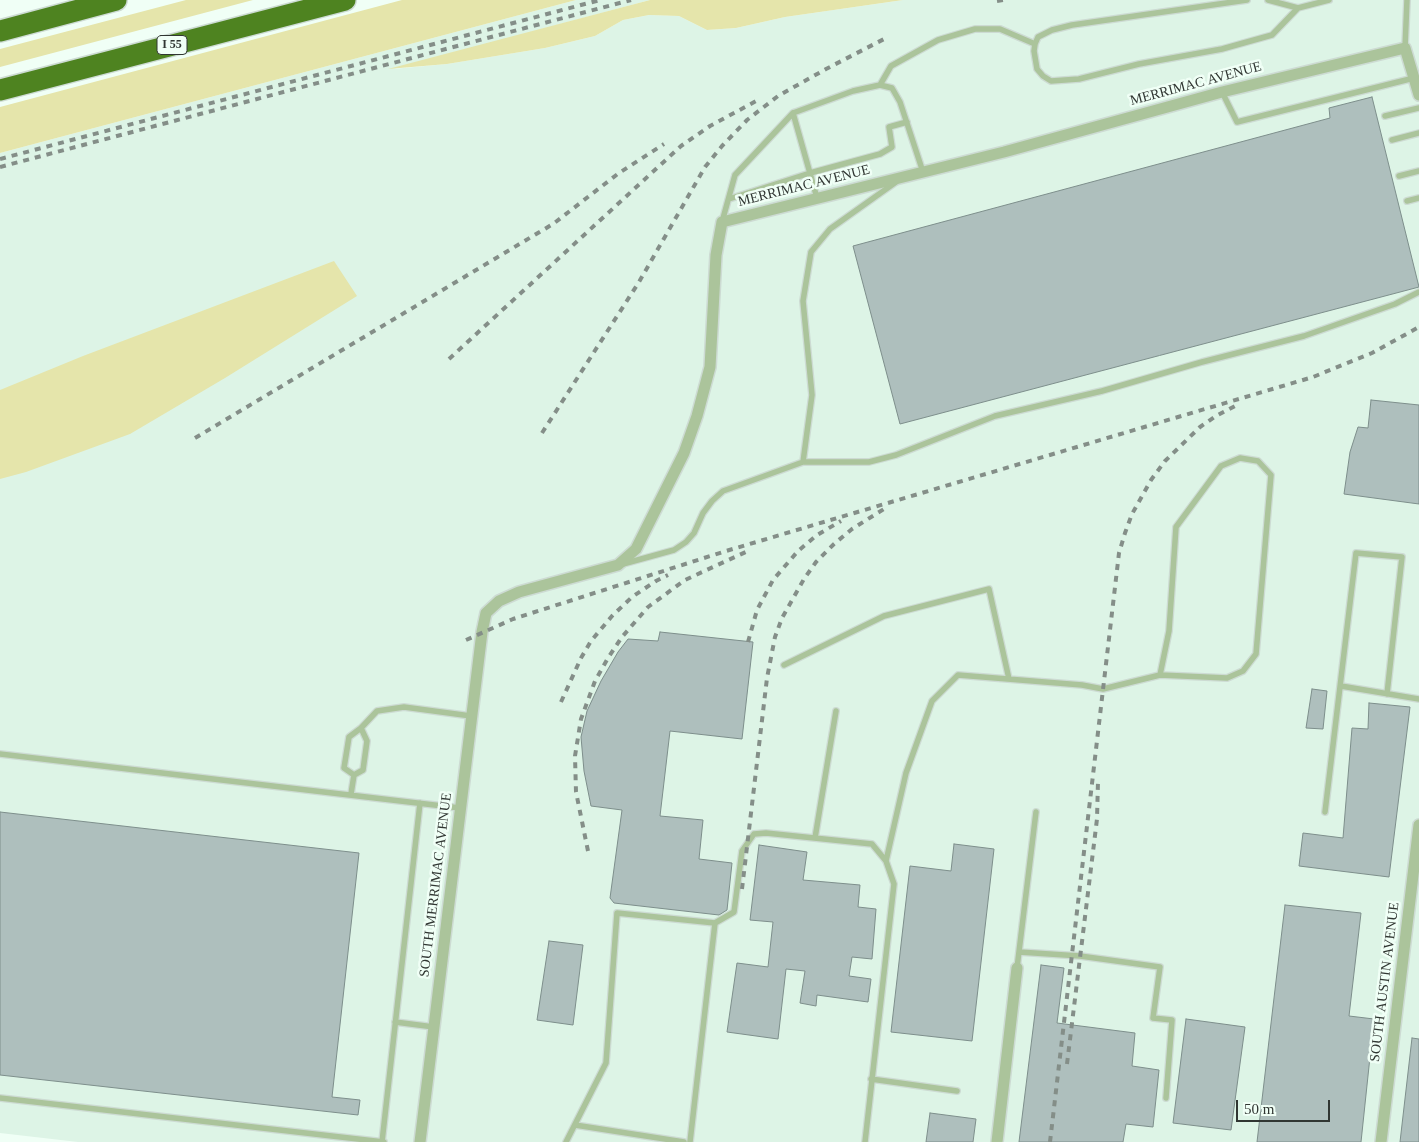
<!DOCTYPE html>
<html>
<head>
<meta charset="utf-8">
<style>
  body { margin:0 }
  #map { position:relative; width:1419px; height:1142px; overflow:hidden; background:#f0fff6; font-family:"Times New Roman",serif }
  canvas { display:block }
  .scale { position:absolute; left:1236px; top:1100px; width:94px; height:22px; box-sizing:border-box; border:2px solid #303632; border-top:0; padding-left:6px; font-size:15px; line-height:18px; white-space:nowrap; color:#303632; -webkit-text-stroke:4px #f0fff6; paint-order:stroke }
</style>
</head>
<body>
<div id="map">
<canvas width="1419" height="1142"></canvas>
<div class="scale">50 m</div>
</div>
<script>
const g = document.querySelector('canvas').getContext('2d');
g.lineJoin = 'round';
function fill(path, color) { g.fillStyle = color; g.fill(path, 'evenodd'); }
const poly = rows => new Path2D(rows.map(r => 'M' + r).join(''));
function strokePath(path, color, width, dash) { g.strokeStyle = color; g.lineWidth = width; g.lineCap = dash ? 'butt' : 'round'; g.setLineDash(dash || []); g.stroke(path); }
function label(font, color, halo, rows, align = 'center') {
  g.font = font + ' "Times New Roman",serif'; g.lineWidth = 5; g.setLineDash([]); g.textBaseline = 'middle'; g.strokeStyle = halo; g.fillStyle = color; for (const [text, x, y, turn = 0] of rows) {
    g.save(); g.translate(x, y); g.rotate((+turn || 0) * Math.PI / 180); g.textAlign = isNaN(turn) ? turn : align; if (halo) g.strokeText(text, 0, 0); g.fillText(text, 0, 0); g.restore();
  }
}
fill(poly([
  [576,0,650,0,393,69,447,64,545,48,595,36,623,20,649,15,679,16,707,30,736,28,785,17,903,0,1419,0,1419,1142,78,1142,0,1133,0,153]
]), '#ddf4e6');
fill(poly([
  [186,0,253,0,0,67,0,49],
  [402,0,576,0,0,153,0,107],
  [650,0,903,0,785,17,736,28,707,30,679,16,649,15,623,20,595,36,545,48,447,64,388,69],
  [334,261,357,296,225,378,130,434,26,472,0,479,0,390,83,356]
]), '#e5e5ab');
const building = poly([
  [1372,97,1419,287,900,424,853,246,1330,118,1329,108,1372,97],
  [1371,400,1419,405,1419,504,1344,494,1350,452,1358,427,1368,428,1371,400],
  [660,632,753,642,742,739,670,731,660,816,703,820,699,859,732,863,727,910,719,915,614,903,610,898,622,810,591,806,584,771,581,737,587,711,601,681,618,652,628,639,658,641,660,632],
  [1312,689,1327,691,1323,729,1306,728,1312,689],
  [1369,703,1410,707,1389,877,1299,866,1303,833,1343,838,1352,728,1368,729,1369,703],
  [0,812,359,853,332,1097,360,1100,358,1115,0,1075,0,812],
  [954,844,994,849,972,1041,891,1032,910,866,951,871,954,844],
  [759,845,807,852,803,880,860,885,858,907,876,909,872,959,852,957,849,976,871,979,868,1002,817,995,816,1006,800,1003,805,971,786,969,778,1039,727,1032,737,963,768,967,773,922,750,920,759,845],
  [1285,905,1361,913,1349,1016,1374,1019,1361,1142,1257,1142,1285,905],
  [549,941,583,945,573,1025,537,1020,549,941],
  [1041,965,1064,968,1057,1023,1135,1033,1132,1066,1159,1070,1153,1127,1126,1124,1123,1142,1019,1142,1041,965],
  [1186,1019,1245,1027,1231,1130,1173,1123,1186,1019],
  [1412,1038,1419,1039,1419,1142,1400,1142,1412,1038],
  [930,1113,976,1119,973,1142,926,1142,930,1113]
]);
fill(building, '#aebfbd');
strokePath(building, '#7e8f8c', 1);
const service = poly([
  [1247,0,1072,25,1052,30,1038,37,1035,44,1034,51,1037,69,1043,76,1051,81,1079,79,1139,64,1222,49,1272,35,1298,8],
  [1268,0,1298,8,1329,0],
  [1405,48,1407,0],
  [880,85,891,66,938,40,975,29,1000,29,1035,44],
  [1222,92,1237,122,1414,78],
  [1385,116,1419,108],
  [1392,140,1419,133],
  [1399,176,1419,171],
  [817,198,793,113,853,91,880,85,892,88,900,102,923,172],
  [729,199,810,173,880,154,892,147,889,127,907,122],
  [1407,201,1419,198],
  [722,222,735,175,793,113],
  [803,462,812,395,803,301,811,252,830,229,896,182],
  [623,564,674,550,686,542,694,533,703,513,712,501,723,491,803,462,869,462,896,455,995,416,1102,391,1202,362,1304,336,1395,304,1419,292],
  [784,665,884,616,989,589,1009,679],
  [1341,686,1419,699],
  [0,754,460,808],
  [354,775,344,768,349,737,361,728,377,711,404,707,471,716],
  [354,775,363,770,367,741,361,728],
  [351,794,354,775],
  [1325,812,1356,553,1402,557,1387,694],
  [815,838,836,711],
  [886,861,906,773,932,701,958,675,1082,685,1103,689,1160,675,1227,678,1243,671,1256,654,1271,475,1258,461,1240,458,1221,466,1176,527,1169,631,1160,675],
  [715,923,734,912,742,851,754,834,766,833,872,844,886,861,894,884,865,1142],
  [1019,952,1080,956,1160,967,1153,1018,1172,1020,1166,1098],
  [1017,968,1036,812],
  [395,1022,434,1027],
  [871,1079,957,1091],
  [0,1098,384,1142],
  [575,1125,684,1142],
  [382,1142,420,803],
  [566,1142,606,1063,617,913,715,923,690,1142]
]);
const minor = poly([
  [420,1142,482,632,486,613,499,601,519,592,618,565,636,549,684,453,697,416,710,367,716,255,722,222,1004,152,1222,92,1405,48,1419,95],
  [997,1142,1017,968],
  [1381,1142,1419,825]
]);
const motorway = poly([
  [0,31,116,0],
  [0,90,345,0]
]);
strokePath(service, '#cddbd3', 8);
strokePath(minor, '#cddbd3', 14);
strokePath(motorway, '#cddbd3', 24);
strokePath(service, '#abc49b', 5.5);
strokePath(minor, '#abc49b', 11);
strokePath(motorway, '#4e8320', 21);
strokePath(poly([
  [997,1,1003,0],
  [0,159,600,0],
  [0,167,631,0],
  [449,359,681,146,710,126,758,100],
  [542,433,639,282,705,167,722,146,747,120,778,96,826,69,888,37],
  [195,438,553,224,619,173,664,144],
  [466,640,513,619,726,551,1313,377,1372,353,1419,327],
  [748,642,757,610,773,580,798,551,817,535,841,521],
  [561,702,581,658,591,641,612,616,632,597,656,581,668,575],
  [588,851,576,792,575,756,581,719,595,681,608,658,622,637,648,607,685,580,750,550],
  [742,889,767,678,775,637,782,618,804,579,816,562,834,544,852,529,884,509],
  [1067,1064,1097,819,1098,781],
  [1050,1142,1119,553,1125,533,1132,514,1151,480,1165,461,1200,427,1216,416,1235,406]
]), '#848e88', 4, [6, 6]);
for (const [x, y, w] of [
  [172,45,30]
]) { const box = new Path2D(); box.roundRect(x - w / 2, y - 9.5, w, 19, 4); g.fillStyle = '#f0fff6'; g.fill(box); strokePath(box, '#303632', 1); }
label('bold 12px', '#303632', null, [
  ["I 55",172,45]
]);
label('14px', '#303632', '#f0fff6', [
  ["MERRIMAC AVENUE",1196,84,-15],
  ["MERRIMAC AVENUE",804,186,-14],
  ["SOUTH MERRIMAC AVENUE",436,885,-83],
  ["SOUTH AUSTIN AVENUE",1385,982,-83]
]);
</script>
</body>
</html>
